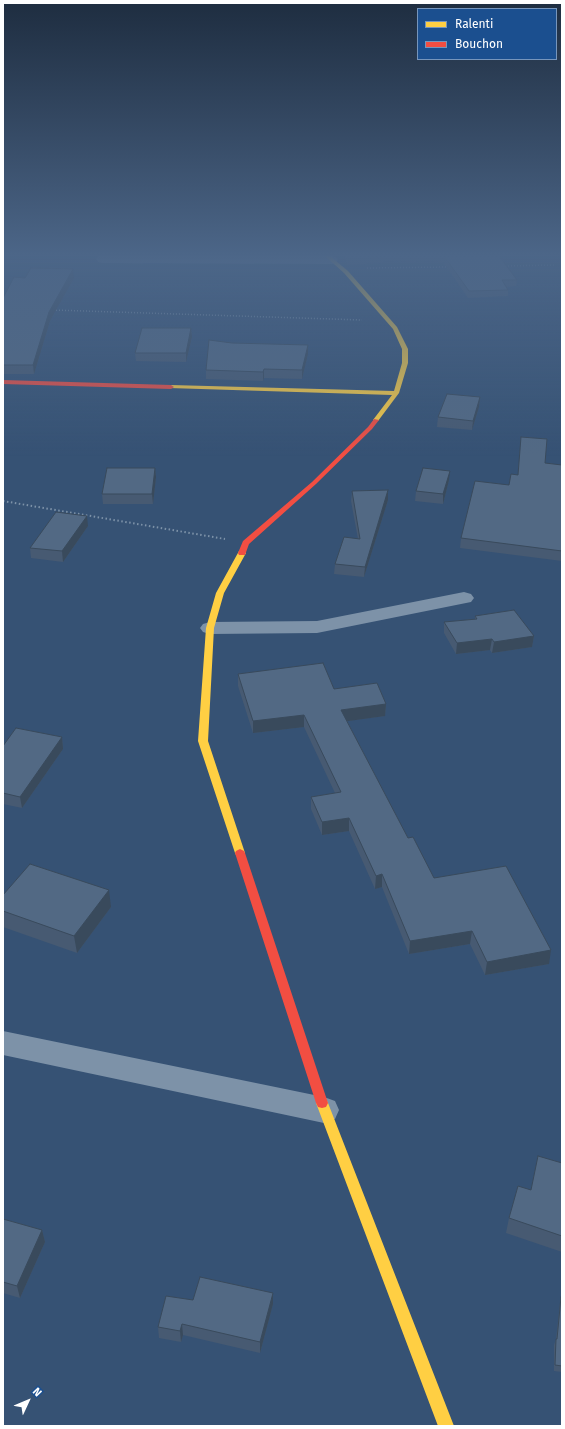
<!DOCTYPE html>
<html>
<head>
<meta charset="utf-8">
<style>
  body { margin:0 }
  #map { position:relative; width:565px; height:1429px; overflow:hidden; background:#365274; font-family:"Fira Sans",sans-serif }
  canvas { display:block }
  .frame { position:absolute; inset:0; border:4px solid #fff; pointer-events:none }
  .legend { position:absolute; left:417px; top:8px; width:140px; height:52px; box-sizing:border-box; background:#1b4f8f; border:1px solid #7695bc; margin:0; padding:5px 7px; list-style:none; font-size:12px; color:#fff }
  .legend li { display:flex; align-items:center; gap:8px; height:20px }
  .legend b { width:20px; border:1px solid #7695bc }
  .north { position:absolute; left:8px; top:1381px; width:40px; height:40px; -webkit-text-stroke:3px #1b4f8f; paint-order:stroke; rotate:46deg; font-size:11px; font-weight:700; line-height:16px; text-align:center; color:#fff }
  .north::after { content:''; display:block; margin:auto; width:14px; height:18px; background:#fff; clip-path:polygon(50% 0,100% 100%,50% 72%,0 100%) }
</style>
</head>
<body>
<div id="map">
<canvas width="565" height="1429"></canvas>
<div class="frame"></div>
<ul class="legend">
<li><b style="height:5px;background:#ffcf43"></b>Ralenti</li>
<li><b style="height:5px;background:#f24e42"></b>Bouchon</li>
</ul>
<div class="north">N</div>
</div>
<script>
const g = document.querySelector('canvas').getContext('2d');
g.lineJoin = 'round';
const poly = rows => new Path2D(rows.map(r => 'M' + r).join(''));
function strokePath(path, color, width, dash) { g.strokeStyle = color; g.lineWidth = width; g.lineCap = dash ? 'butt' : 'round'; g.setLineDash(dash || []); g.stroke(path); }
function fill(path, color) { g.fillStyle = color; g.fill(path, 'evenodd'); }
strokePath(poly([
  [505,266,555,265],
  [367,268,448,267],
  [53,310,362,320]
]), '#7d92a8', 1.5, [1, 2]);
strokePath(poly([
  [3,501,225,539]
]), '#7d92a8', 2, [1.5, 2.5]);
fill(poly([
  [98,256,332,256,336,257,338,260,336,263,332,264,102,263,98,262,96,259,98,256],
  [464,592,471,594,474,598,471,602,317,633,210,634,203,632,200,628,203,624,210,622,317,621,464,592],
  [3,1031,324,1097,335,1101,339,1110,335,1119,324,1123,3,1055,3,1031]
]), '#7d92a8');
fill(poly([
  [325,256,330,256,348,271,397,327,408,349,408,363,399,393,378,421,373,420,392,395,169,388,168,387,171,385,394,391,402,363,402,349,393,329,344,273,325,256],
  [239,551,245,551,246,553,224,593,214,628,208,741,245,853,244,855,240,857,236,855,235,853,198,741,206,628,216,593,239,551],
  [322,1098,326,1099,328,1103,454,1426,438,1426,316,1103,318,1099,322,1098]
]), '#ffcf43');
fill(poly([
  [3,380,171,385,174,387,171,389,3,384,3,380],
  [374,419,379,420,372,429,316,484,249,544,245,555,239,555,238,553,243,541,312,482,368,427,374,419],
  [240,849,244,851,245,853,328,1103,326,1107,322,1108,318,1107,316,1103,235,853,236,851,240,849]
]), '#f24e42');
fill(poly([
  [344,256,499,256,517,280,516,286,506,287,508,290,508,296,468,298,443,262,383,261,383,263,347,265],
  [25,278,74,278,50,321,34,374,3,374,3,298],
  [191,328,192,337,186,362,136,361,135,353],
  [308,354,302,379,264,378,263,381,206,379,206,370],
  [480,397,479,407,472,430,437,427,438,417],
  [521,437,545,463,562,465,562,561,460,548,461,538,509,485,518,475],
  [155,468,156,477,153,504,103,504,102,494],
  [449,480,443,504,415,501,416,491],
  [352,491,388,500,364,577,334,574,335,564,358,539,351,501],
  [88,526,63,562,31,558,30,548],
  [475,616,534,636,532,647,492,653,490,650,456,654,444,633,444,622,475,619],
  [238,674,334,689,386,704,385,716,347,721,408,838,434,878,549,964,485,975,470,944,409,954,382,887,375,889,349,831,322,835,311,809,311,797,335,793,304,727,253,733,238,686],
  [62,737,63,749,22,808,3,804,3,746],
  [3,895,111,907,77,953,3,927],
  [562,1163,562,1252,506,1233,509,1218,531,1190],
  [3,1219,42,1230,45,1242,20,1298,3,1293],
  [561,1297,562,1297,562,1372,554,1371,554,1345,556,1339,560,1303],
  [193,1300,273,1304,260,1353,183,1335,181,1342,159,1338,158,1327]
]), '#475a72');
fill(poly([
  [73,269,74,278,50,321,34,374,33,365,49,312],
  [191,328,192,337,186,362,186,353],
  [308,345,308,354,302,379,302,370],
  [264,369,264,378,263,381,263,372],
  [480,397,479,407,472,430,473,421],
  [155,468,156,477,153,504,152,494],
  [450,471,449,480,443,504,443,494],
  [388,490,388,500,364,577,365,567],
  [87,516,88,526,63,562,62,551],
  [534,636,532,647,492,653,494,642],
  [492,639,490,650,456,654,457,643],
  [386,704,385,716,341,722,341,710],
  [304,715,304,727,253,733,253,721],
  [62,737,63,749,22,808,20,797],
  [349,818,349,831,322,835,322,822],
  [382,874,382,887,375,889,376,876],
  [109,890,111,907,77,953,74,936],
  [472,931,470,944,409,954,410,941],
  [551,950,549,964,485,975,487,962],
  [42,1230,45,1242,20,1298,17,1286],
  [273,1293,273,1304,260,1353,260,1342],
  [182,1324,183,1335,181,1342,180,1331]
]), '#394a5c');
const building = poly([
  [347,256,383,256,383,257,348,259,347,256],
  [444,256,499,256,517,280,502,280,508,290,469,291,444,256],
  [31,268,73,269,49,312,33,365,3,365,3,298,14,277,25,278,31,268],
  [142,328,191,328,186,353,135,353,142,328],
  [209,340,232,343,308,345,302,370,264,369,263,372,206,370,209,340],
  [447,394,480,397,473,421,438,417,447,394],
  [521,437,547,439,545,463,562,465,562,551,461,538,475,481,509,485,511,474,518,475,521,437],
  [107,468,155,468,152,494,102,494,107,468],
  [423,468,450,471,443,494,416,491,423,468],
  [388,490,365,567,335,564,344,537,360,539,352,491,388,490],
  [56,512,87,516,62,551,30,548,56,512],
  [514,610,534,636,494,642,492,639,457,643,444,622,477,619,475,616,514,610],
  [323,663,334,689,377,683,386,704,341,710,408,838,413,837,434,878,506,866,551,950,487,962,472,931,410,941,382,874,376,876,349,818,322,822,311,797,341,792,304,715,253,721,238,674,323,663],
  [16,728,62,737,20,797,3,793,3,746,16,728],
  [30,864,109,890,74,936,3,911,3,895,30,864],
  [538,1156,562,1163,562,1236,509,1218,518,1186,531,1190,538,1156],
  [3,1219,42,1230,17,1286,3,1282,3,1219],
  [200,1277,273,1293,260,1342,182,1324,180,1331,158,1327,166,1296,193,1300,200,1277],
  [561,1297,562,1297,562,1366,555,1365,556,1339,557,1339,561,1297]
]);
fill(building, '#526984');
strokePath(building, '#394a5c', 1);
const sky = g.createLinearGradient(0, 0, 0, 456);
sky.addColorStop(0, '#1e2d40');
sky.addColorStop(0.56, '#4c6688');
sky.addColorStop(1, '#4c668800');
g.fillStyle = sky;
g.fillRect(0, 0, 565, 456);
</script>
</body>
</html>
